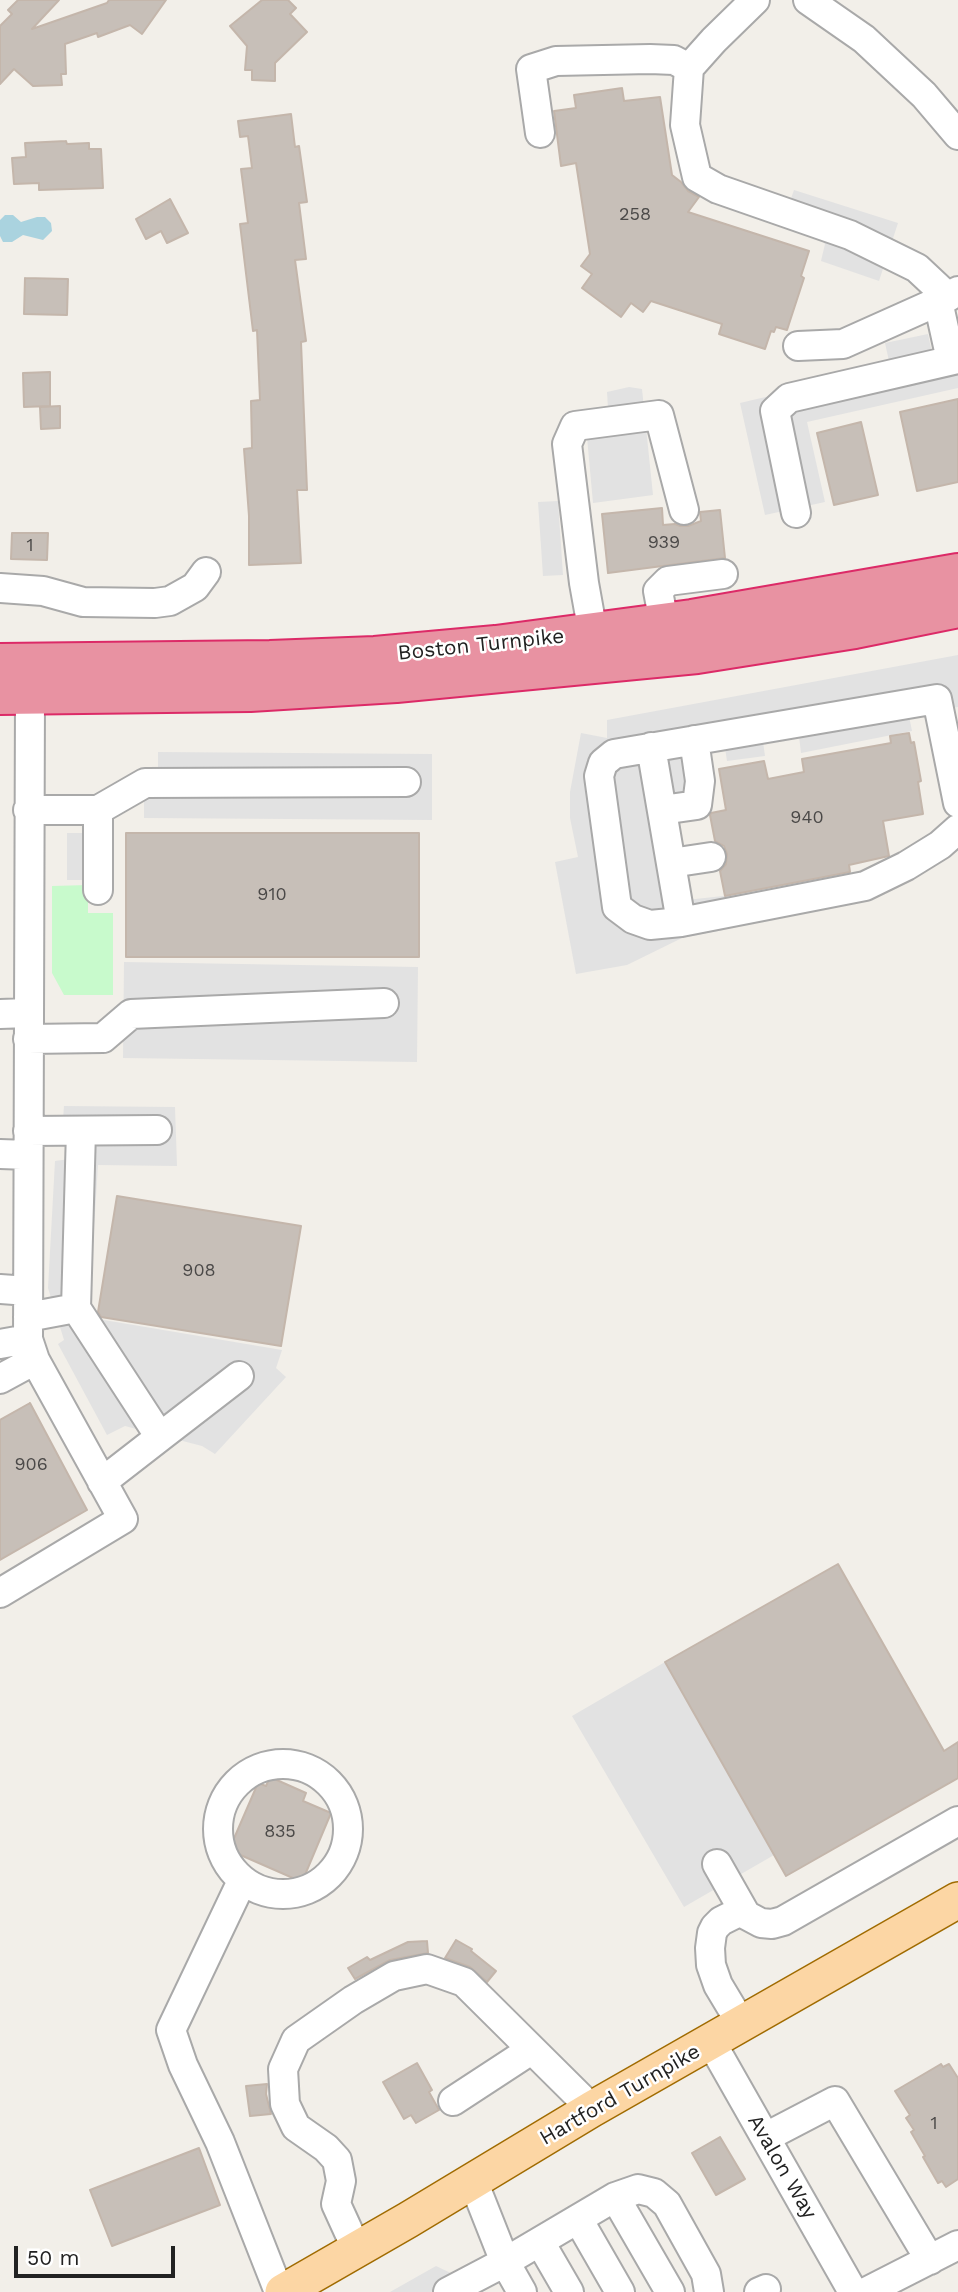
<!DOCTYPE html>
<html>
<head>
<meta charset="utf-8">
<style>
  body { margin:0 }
  #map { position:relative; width:958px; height:2292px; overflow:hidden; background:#f2efe9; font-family:"Work Sans",sans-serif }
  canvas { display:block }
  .scale { position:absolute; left:14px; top:2246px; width:161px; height:32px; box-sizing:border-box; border:4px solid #222; border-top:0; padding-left:9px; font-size:21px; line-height:24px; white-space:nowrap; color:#222; -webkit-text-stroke:5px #fff; paint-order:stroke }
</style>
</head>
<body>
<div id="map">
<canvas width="958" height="2292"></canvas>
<div class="scale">50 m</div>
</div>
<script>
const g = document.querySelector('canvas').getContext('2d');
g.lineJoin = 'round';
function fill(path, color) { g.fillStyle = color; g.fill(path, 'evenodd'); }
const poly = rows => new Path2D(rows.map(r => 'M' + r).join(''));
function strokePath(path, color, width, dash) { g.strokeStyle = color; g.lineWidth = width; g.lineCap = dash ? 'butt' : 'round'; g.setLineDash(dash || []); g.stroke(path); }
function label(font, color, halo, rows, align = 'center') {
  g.font = font + ' "Work Sans",sans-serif'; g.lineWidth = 5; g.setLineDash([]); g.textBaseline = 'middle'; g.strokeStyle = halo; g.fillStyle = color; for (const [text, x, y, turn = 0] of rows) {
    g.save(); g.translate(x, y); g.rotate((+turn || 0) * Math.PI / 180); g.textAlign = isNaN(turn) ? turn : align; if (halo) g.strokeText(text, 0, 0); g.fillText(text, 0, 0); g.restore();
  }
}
fill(poly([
  [88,885,88,913,113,913,113,995,64,995,52,973,52,886]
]), '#c8facc');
fill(poly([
  [794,190,898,223,879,281,821,261,825,244,788,207],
  [928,334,932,353,958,347,958,388,807,422,825,502,765,515,740,403,774,395,793,382,889,361,885,343],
  [629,387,642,389,653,495,593,503,587,437,608,408,607,392],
  [558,501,563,575,543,576,538,502],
  [958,655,958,707,909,716,912,731,801,753,799,736,763,742,765,756,727,761,725,748,709,753,672,820,686,900,779,890,784,914,723,930,682,938,627,965,576,974,555,862,578,857,570,818,570,792,581,733,607,738,607,720],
  [158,752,432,754,432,820,144,818,144,801,158,768],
  [67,833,114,833,114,880,67,880],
  [124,962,418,967,417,1062,123,1058],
  [64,1106,175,1107,177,1166,98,1165,90,1292,92,1318,282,1350,276,1368,286,1377,215,1454,202,1446,125,1426,107,1435,58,1344,64,1340,48,1288,55,1161,70,1159,63,1119],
  [665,1662,774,1855,684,1907,572,1716],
  [436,2266,457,2276,431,2292,390,2292]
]), '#e2e2e2');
fill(poly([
  [5,215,13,215,21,222,37,217,45,217,51,223,52,231,43,240,23,235,12,242,3,242,0,236,0,220]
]), '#aad3df');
const building = poly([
  [18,0,59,0,32,29,107,3,109,0,166,0,142,34,130,25,98,37,97,33,65,44,66,74,61,74,62,85,33,86,14,69,0,84,0,26,12,14,8,10,18,0],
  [262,0,288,0,296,8,290,14,307,32,275,63,275,81,252,80,252,70,245,70,247,46,230,26,262,0],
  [622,88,624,101,660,97,672,175,681,182,688,191,699,197,688,212,809,251,801,276,804,278,787,330,776,327,774,332,771,331,765,349,719,334,722,324,651,301,643,312,631,303,621,317,582,288,592,274,581,266,590,254,576,163,561,166,554,111,576,108,574,95,622,88],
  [291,114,295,147,299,146,307,202,299,203,306,259,295,260,306,341,301,342,307,490,297,490,301,563,249,565,249,516,244,449,252,448,251,401,260,400,257,330,253,331,240,224,248,223,241,169,252,168,248,136,240,137,238,121,291,114],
  [66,141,67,144,89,143,89,149,101,149,103,188,39,190,39,183,14,184,12,158,26,157,25,143,66,141],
  [170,199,188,233,167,243,161,231,146,239,136,219,170,199],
  [25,278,68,279,67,315,24,314,25,278],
  [50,372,50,406,24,407,23,373,50,372],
  [958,399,958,482,917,491,900,412,958,399],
  [60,406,60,428,41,429,40,407,60,406],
  [861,422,878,495,834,505,817,433,861,422],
  [662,508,663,525,675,524,680,526,688,526,701,521,700,512,720,510,725,558,608,573,602,514,662,508],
  [12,533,48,533,47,560,11,559,12,533],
  [909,733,911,743,914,742,921,781,918,782,923,814,883,821,889,856,849,865,850,872,725,896,720,871,726,864,727,854,724,846,715,841,710,815,711,813,726,810,719,769,764,761,768,779,804,772,802,759,891,743,890,736,909,733],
  [126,833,419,833,419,957,126,957,126,833],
  [117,1196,301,1226,281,1346,101,1317,98,1312,117,1196],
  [30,1403,87,1510,0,1560,0,1420,30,1403],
  [838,1564,944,1751,958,1742,958,1778,786,1876,665,1662,838,1564],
  [270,1777,306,1793,303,1801,331,1813,302,1882,229,1850,258,1783,266,1786,270,1777],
  [456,1940,472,1949,471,1951,496,1971,487,1982,470,1967,445,1958,456,1940],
  [427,1941,428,1953,390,1960,355,1979,348,1968,367,1957,370,1960,408,1942,427,1941],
  [417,2063,432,2090,429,2092,439,2110,416,2123,411,2115,404,2119,383,2082,417,2063],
  [941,2064,943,2067,949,2064,958,2078,958,2179,946,2187,942,2181,938,2183,923,2157,925,2156,911,2132,914,2130,906,2118,910,2115,895,2091,941,2064],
  [267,2084,266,2094,271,2114,250,2116,246,2086,267,2084],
  [720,2137,745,2179,716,2195,692,2153,720,2137],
  [199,2148,220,2205,112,2246,90,2190,199,2148]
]);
fill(building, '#c7bfb8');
strokePath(building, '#c4b6ab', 2);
const minor = poly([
  [755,0,714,40,689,68,685,125,697,177,718,189,850,235,917,268,948,297,958,291],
  [808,0,864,39,924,95,958,135],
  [540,133,531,69,556,61,650,59,674,60,689,68],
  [938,301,951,360],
  [798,346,843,344,948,297],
  [796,513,775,411,789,398,958,359],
  [0,588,43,591,83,602,155,603,170,601,195,587,206,572],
  [664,623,658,591,668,581,723,574],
  [593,633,584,583,567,444,575,426,659,415,684,510],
  [651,747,681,922],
  [958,803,937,699,614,754,603,763,599,776,617,907,633,919,650,925,681,922,865,886,906,866,940,845,958,829],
  [28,810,98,810,145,783,406,782],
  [98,810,98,890],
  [662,810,697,805,700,781,694,740],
  [671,863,711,857],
  [0,1014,28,1013],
  [28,1039,103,1038,131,1014,384,1003],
  [28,1131,157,1130],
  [0,1154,28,1155],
  [0,1289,28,1291],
  [76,1308,160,1437,102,1482],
  [28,1317,76,1308,81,1131],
  [0,1344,28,1339],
  [0,1379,35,1360],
  [160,1437,239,1376],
  [0,1593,123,1519,35,1360,28,1339,30,695],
  '218 1829a65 65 0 1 1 130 0a65 65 0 1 1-130 0Z',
  [717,1864,746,1915,761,1923,772,1924,783,1921,958,1821],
  [242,1881,171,2030,183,2065,220,2142,279,2292],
  [742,2025,718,1985,711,1965,710,1948,712,1933,715,1927,721,1921,743,1910],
  [711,2042,853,2292],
  [453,2101,531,2050],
  [766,2137,835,2101,930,2260],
  [473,2181,505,2262,522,2292],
  [615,2197,670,2292],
  [578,2219,620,2292],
  [540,2242,569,2292],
  [357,2250,336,2204,341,2181,337,2160,326,2148,296,2127,285,2104,283,2069,296,2040,353,2000,394,1976,427,1969,464,1982,592,2109],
  [448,2292,505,2262,615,2197,638,2189,654,2193,667,2204,706,2274,709,2292],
  [759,2292,766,2289],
  [866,2292,958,2245]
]);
const major = poly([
  [283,2292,408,2220,592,2109,958,1900]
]);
const highway = poly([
  [0,663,270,660,375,656,496,645,692,619,958,573],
  [0,695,250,692,396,683,697,654,855,629,958,608]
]);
strokePath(minor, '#a9a9a9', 32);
strokePath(major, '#a06b00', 38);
strokePath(highway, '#dc2a67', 42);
strokePath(minor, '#fff', 28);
strokePath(major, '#fcd6a4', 35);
strokePath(highway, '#e892a2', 38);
label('18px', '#4b4948', null, [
  ["258",635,215],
  ["939",664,543],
  ["1",30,546],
  ["940",807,818],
  ["910",272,895],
  ["908",199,1271],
  ["906",31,1465],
  ["835",280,1832],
  ["1",934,2124]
]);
label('21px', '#222', '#fff', [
  ["Boston Turnpike",481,645,-6],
  ["Hartford Turnpike",620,2095,-30],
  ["Avalon Way",782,2167,60]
]);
</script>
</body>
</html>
